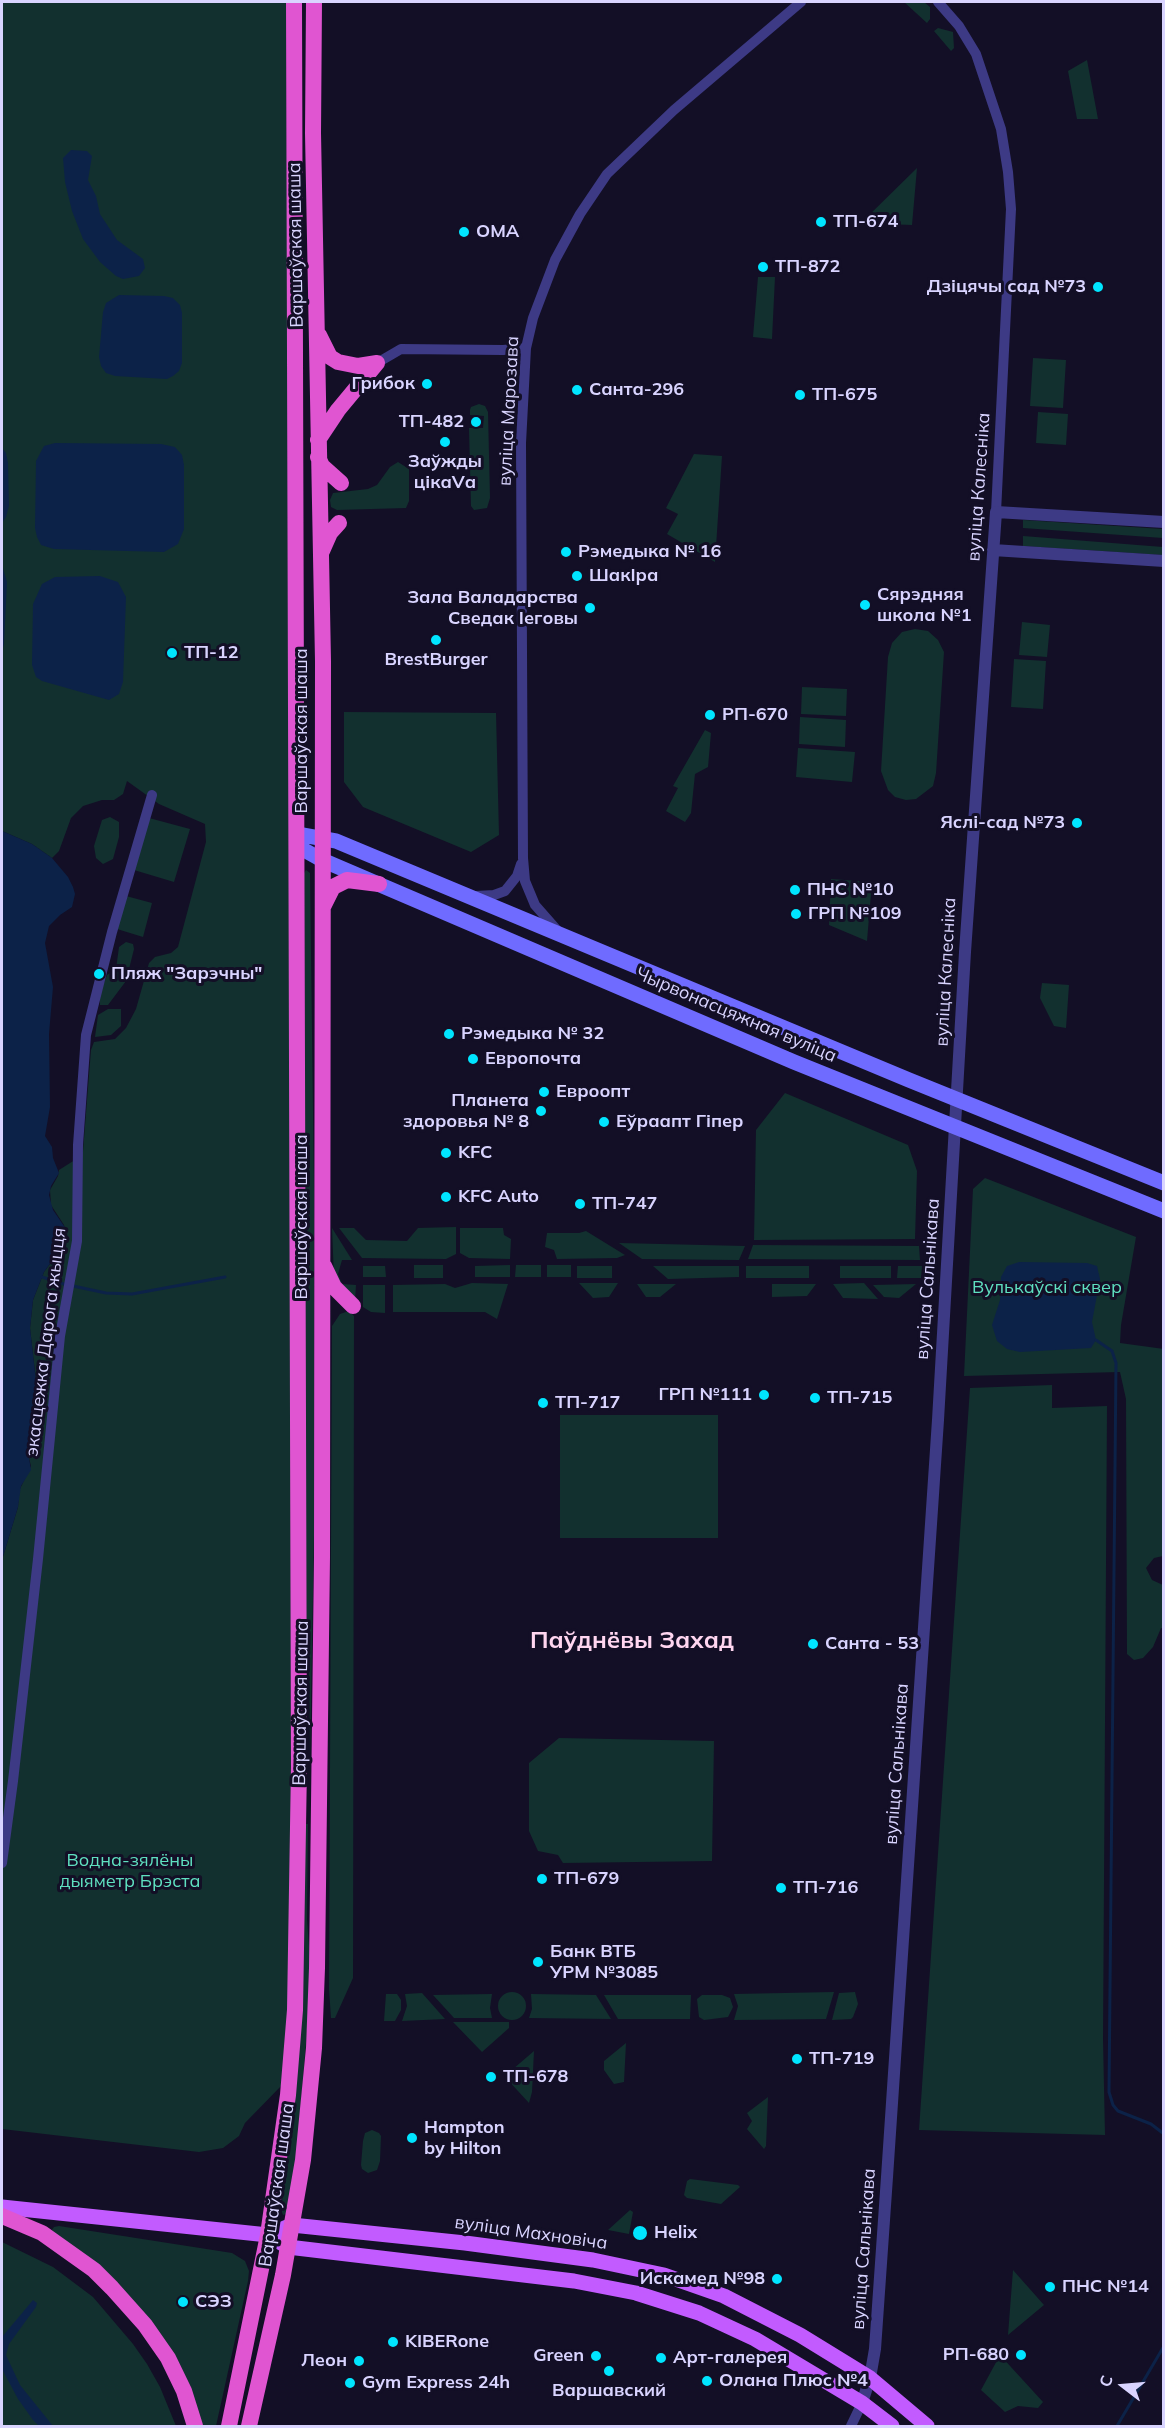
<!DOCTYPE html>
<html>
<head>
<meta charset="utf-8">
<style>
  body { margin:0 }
  #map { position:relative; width:1165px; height:2428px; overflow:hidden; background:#130f26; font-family:Mulish,sans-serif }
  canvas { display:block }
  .frame { position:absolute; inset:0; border:3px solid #d9d4ff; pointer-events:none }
  .north { position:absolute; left:1093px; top:2356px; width:60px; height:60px; -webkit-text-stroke:4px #130f26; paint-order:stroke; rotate:286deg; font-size:16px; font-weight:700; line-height:24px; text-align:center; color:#d9d4ff }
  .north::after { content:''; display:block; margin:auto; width:21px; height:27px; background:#d9d4ff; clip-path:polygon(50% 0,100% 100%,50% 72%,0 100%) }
</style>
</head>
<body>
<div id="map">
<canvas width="1165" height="2428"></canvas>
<div class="frame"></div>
<div class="north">С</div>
</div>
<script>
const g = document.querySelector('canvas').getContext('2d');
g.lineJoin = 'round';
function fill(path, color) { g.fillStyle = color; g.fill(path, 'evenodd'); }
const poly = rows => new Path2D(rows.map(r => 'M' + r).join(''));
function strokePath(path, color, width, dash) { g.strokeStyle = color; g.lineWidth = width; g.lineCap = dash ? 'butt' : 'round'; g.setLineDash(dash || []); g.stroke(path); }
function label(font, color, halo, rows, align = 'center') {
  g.font = font + ' Mulish,sans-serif'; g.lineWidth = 6; g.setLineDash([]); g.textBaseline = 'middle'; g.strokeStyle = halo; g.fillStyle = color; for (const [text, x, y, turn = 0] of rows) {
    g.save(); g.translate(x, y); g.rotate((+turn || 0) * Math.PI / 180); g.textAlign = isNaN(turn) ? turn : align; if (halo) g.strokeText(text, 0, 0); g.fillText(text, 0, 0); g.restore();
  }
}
fill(poly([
  [2,2,286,2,294,1625,290,1988,283,2084,245,2123,239,2136,223,2148,199,2152,2,2129,2,1560,18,1507,19,1491,31,1466,29,1458,38,1399,30,1328,33,1300,44,1272,68,1240,64,1225,51,1205,50,1190,58,1176,59,1170,78,1158,83,1151,91,1050,94,1042,115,1039,126,1028,136,1009,149,963,155,957,171,953,178,947,206,842,205,824,159,804,127,781,123,794,114,800,102,800,83,806,71,818,59,851,52,858,32,844,2,831],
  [904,2,924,2,930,7,930,19,927,23],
  [938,28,953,32,954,48,951,51,934,31],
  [1087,60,1098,119,1077,119,1068,71],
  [917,168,912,225,861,223],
  [758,277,775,277,772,339,753,337],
  [1033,358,1066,360,1063,408,1030,406],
  [479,404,485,406,488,412,490,498,487,508,474,510,471,506,469,428,483,428,484,416,470,415,470,410,471,407],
  [1038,412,1068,414,1066,445,1036,443],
  [694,454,722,456,715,562,667,534,678,514,666,508],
  [398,462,409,469,409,501,406,508,337,510,331,507,330,500,333,493,368,489,377,485,390,467],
  [1023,520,1163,529,1163,538,1023,528],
  [1023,536,1163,547,1163,555,1023,546],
  [1022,622,1050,625,1047,657,1019,655],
  [915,629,928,631,938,640,944,652,936,773,933,786,916,799,906,800,895,797,888,790,881,771,888,657,892,643,902,632],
  [1014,659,1046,661,1043,709,1011,707],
  [802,687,847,689,846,716,801,714],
  [344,712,496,713,499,835,471,852,363,807,344,782],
  [800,717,846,720,845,747,799,744],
  [705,730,711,733,708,767,695,774,691,813,685,822,666,811,678,788,673,786],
  [798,748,855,752,852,782,796,777],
  [110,817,119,822,119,837,113,859,103,864,96,858,94,846,102,820],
  [149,818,190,829,174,882,134,870],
  [306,870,310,873,314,1191,314,1536,310,1759,309,1658,306,1640,304,873],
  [831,879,872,882,867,941,829,925],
  [126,896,152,903,143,937,117,929],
  [126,942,133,944,134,949,126,981,108,1005,100,1005,100,993,107,975,116,969,119,947],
  [1042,983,1069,985,1066,1028,1054,1026,1040,998],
  [108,1009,121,1009,121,1026,111,1035,95,1037,98,1015],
  [785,1093,908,1145,917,1171,915,1239,754,1240,756,1130],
  [985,1178,1136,1237,1121,1325,1120,1343,1164,1349,1163,1556,1154,1558,1146,1568,1152,1580,1163,1585,1163,1628,1161,1628,1153,1647,1143,1658,1134,1660,1127,1654,1126,1399,1120,1372,964,1376,973,1189],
  [456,1227,456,1254,446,1259,362,1258,339,1228,354,1228,366,1240,407,1241,418,1228],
  [332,1228,352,1260,342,1260,338,1274,342,1284,356,1285,355,1301,334,1278],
  [460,1228,503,1228,504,1235,511,1239,510,1259,469,1258,460,1253],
  [586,1231,625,1255,617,1258,557,1259,554,1250,545,1247,547,1233,579,1233],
  [619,1243,745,1246,739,1260,642,1259],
  [753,1245,919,1246,920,1260,748,1259],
  [414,1265,443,1265,443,1278,414,1278],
  [510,1265,510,1277,475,1277,475,1266],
  [516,1265,541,1265,541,1277,515,1277],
  [547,1265,571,1265,571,1277,547,1277],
  [363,1266,385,1266,386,1277,363,1277],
  [577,1266,612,1266,612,1278,577,1278],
  [653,1266,739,1266,739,1277,668,1279],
  [746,1266,809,1266,809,1278,746,1278],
  [840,1266,891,1266,891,1278,840,1278],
  [898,1266,922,1266,921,1278,897,1278],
  [472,1283,508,1284,497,1319,485,1312,393,1312,393,1285,445,1284,455,1288],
  [579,1283,618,1283,609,1297,593,1298],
  [864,1283,878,1299,843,1298,833,1284],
  [637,1284,676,1284,660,1297,646,1297],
  [772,1284,816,1284,807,1296,772,1297],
  [916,1284,899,1298,884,1297,873,1285],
  [363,1285,385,1285,385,1313,371,1312,363,1307],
  [349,1311,354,1316,353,1978,335,2018,331,2018,329,1989,332,1326,340,1314],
  [1052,1385,1052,1408,1107,1406,1103,2039,1105,2135,919,2130,970,1388],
  [560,1415,718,1415,718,1538,560,1538],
  [559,1738,714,1741,712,1861,563,1863,558,1855,538,1851,529,1831,529,1763],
  [305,1824,308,1824,307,1920,310,1959,308,2019,296,2162,286,2214,283,2215,281,2209,295,2096],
  '498 2006a14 14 0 1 1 28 0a14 14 0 1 1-28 0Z',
  [834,1992,826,2019,734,2020,738,2006,734,1994],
  [855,1992,858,2004,853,2017,851,2019,832,2020,839,1993],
  [422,1993,445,2019,402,2021,407,2006,405,1994],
  [386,1994,397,1994,401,2000,401,2010,395,2021,384,2021],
  [492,1994,490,2008,492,2018,454,2018,433,1995],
  [531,1994,596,1995,611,2019,529,2018,532,2009],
  [604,1995,691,1995,690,2019,618,2019],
  [702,1995,722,1995,730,1998,733,2007,728,2017,704,2020,699,2017,697,1999],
  [453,2022,509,2022,509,2028,482,2052],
  [626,2043,624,2082,614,2084,604,2070,604,2061],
  [534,2051,532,2092,529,2103,506,2078,506,2075],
  [768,2097,766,2146,764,2149,747,2129,752,2121,747,2113],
  [372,2130,379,2133,381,2136,380,2161,377,2170,368,2173,362,2169,361,2165,363,2141,365,2133],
  [690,2179,738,2185,740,2187,721,2204,687,2198,684,2195,687,2181],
  [630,2210,633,2212,629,2234,608,2230],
  [59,2226,232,2253,245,2261,249,2271,248,2281,216,2426,203,2426,174,2357,51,2231,54,2227],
  [2,2242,53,2267,93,2297,133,2344,147,2364,160,2387,176,2426,2,2426],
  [1013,2270,1044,2305,1008,2335],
  [1000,2355,1043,2402,1038,2408,1018,2406,1005,2412,981,2390]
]), '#12302f');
fill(poly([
  [71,150,87,151,92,156,88,180,96,196,100,214,117,240,143,259,145,268,139,276,123,279,116,276,100,262,83,239,72,211,65,182,63,158],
  [119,295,164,296,173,298,180,305,182,313,182,363,179,371,173,376,167,379,115,376,106,373,101,366,99,357,103,312,106,303],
  [55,443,161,444,175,447,182,455,184,465,184,529,178,544,164,552,54,549,41,545,37,537,35,528,36,461,44,446],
  [2,448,6,453,8,463,9,506,6,517,2,523],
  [2,565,7,582,4,644,2,652],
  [100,576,118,582,126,597,123,682,119,694,109,700,42,681,36,677,32,665,33,604,42,584,55,577],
  [2,831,32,844,52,858,68,877,73,887,75,894,72,907,60,915,49,926,45,943,53,987,49,1034,50,1107,45,1136,52,1147,53,1158,59,1173,51,1186,49,1195,53,1210,66,1229,67,1240,44,1272,33,1300,30,1328,38,1399,29,1458,31,1470,21,1486,18,1507,2,1560],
  [1019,1262,1087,1263,1097,1266,1100,1279,1092,1322,1096,1340,1091,1348,1020,1352,1007,1349,997,1341,992,1325,1000,1300,1001,1277,1007,1266],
  [33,2300,37,2303,36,2307,9,2344,6,2355,20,2385,53,2426,39,2426,33,2420,18,2399,2,2369,2,2337]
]), '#0c2248');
strokePath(poly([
  [42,1277,67,1285],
  [73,1286,106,1293,132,1294,225,1277],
  [1096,1340,1112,1351,1116,1363,1109,2092,1113,2105,1118,2111,1151,2124,1164,2134],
  [1117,2426,1164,2346]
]), '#0c2248', 3);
strokePath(poly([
  [938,2,959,26,976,54,1001,129,1008,172,1011,209,996,512],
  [377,363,401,349,503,350,526,348],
  [476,896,494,895,505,891,517,876,521,864],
  [557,930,535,905,525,881,523,858,521,443,526,348,533,318,555,260,580,214,607,174,674,110,801,2],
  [2,1863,13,1781,38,1559,60,1336,77,1241,78,1145,86,1035,112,932,152,795],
  [851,2426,862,2403]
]), '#3d3a85', 10);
strokePath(poly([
  [993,550,1164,561],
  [862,2403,870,2378,875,2349,887,2177,938,1420,965,952,996,512,1164,522]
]), '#3d3a85', 12);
strokePath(poly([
  [297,834,336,841,909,1080,1164,1183],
  [297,846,322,860,794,1062,1164,1211]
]), '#6f6bff', 15);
strokePath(poly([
  [2,2207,268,2235,288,2247,574,2281,636,2293,699,2313,755,2339,862,2403,892,2426],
  [268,2235,292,2225,465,2243,593,2260,664,2275,724,2296,800,2335,870,2378,927,2426]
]), '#c25bff', 15);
strokePath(poly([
  [319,335,330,357,338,362,358,366,377,363],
  [318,440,338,410,377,363],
  [318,457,322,466,341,483],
  [322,551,330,533,339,523],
  [323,907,333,887,347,880,379,884],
  [324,1266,334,1287,353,1306],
  [2,2216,42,2233,94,2270,112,2288,145,2325,168,2358,184,2391,195,2426],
  [229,2426,268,2235,288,2095,295,2010,299,1766,294,2],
  [249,2426,283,2275,303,2160,314,2048,317,1968,322,1557,323,661,313,133,314,2]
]), '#e055d1', 16);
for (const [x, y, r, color] of [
  [821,222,6,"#00e5ff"],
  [464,232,6,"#00e5ff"],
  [763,267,6,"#00e5ff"],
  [1098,287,6,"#00e5ff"],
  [427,384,6,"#00e5ff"],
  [577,390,6,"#00e5ff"],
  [800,395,6,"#00e5ff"],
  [476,422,6,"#00e5ff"],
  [445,442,6,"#00e5ff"],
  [566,552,6,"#00e5ff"],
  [577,576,6,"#00e5ff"],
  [865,605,6,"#00e5ff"],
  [590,608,6,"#00e5ff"],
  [436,640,6,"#00e5ff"],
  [172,653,6,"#00e5ff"],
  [710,715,6,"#00e5ff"],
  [1077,823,6,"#00e5ff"],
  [795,890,6,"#00e5ff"],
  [796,914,6,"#00e5ff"],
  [99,974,6,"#00e5ff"],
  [449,1034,6,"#00e5ff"],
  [473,1059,6,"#00e5ff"],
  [544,1092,6,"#00e5ff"],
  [541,1111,6,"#00e5ff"],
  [604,1122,6,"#00e5ff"],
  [446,1153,6,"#00e5ff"],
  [446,1197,6,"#00e5ff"],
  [580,1204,6,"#00e5ff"],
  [764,1395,6,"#00e5ff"],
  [815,1398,6,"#00e5ff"],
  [543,1403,6,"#00e5ff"],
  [813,1644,6,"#00e5ff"],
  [542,1879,6,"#00e5ff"],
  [781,1888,6,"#00e5ff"],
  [538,1962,6,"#00e5ff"],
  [797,2059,6,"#00e5ff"],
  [491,2077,6,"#00e5ff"],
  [412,2138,6,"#00e5ff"],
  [640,2233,8,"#00e5ff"],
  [777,2279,6,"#00e5ff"],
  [1050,2287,6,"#00e5ff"],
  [183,2302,6,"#00e5ff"],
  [393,2342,6,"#00e5ff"],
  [1021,2355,6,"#00e5ff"],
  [596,2356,6,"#00e5ff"],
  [661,2358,6,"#00e5ff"],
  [359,2361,6,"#00e5ff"],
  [609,2371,6,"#00e5ff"],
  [707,2381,6,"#00e5ff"],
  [350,2383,6,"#00e5ff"]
]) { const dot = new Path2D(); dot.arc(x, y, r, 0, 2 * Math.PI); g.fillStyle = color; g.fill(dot); strokePath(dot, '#130f26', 2); }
label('bold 18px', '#d9d4ff', '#130f26', [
  ["ТП-674",833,222],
  ["ОМА",476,232],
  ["ТП-872",775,267],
  ["Дзіцячы сад №73",1086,287,"right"],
  ["Грибок",415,384,"right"],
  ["Санта-296",589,390],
  ["ТП-675",812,395],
  ["ТП-482",464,422,"right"],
  ["Заўжды",445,462,"center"],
  ["цікаVа",445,483,"center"],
  ["Рэмедыка № 16",578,552],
  ["ШакІра",589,576],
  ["Сярэдняя",877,595],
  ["школа №1",877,616],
  ["Зала Валадарства",578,598,"right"],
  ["Сведак Іеговы",578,619,"right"],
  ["ТП-12",184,653],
  ["BrestBurger",436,660,"center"],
  ["РП-670",722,715],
  ["Яслі-сад №73",1065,823,"right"],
  ["ПНС №10",807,890],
  ["ГРП №109",808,914],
  ["Пляж \"Зарэчны\"",111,974],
  ["Рэмедыка № 32",461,1034],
  ["Европочта",485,1059],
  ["Евроопт",556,1092],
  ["Планета",529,1101,"right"],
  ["здоровья № 8",529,1122,"right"],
  ["Еўраапт Гіпер",616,1122],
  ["KFC",458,1153],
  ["KFC Auto",458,1197],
  ["ТП-747",592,1204],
  ["ГРП №111",752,1395,"right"],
  ["ТП-715",827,1398],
  ["ТП-717",555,1403],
  ["Санта - 53",825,1644],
  ["ТП-679",554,1879],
  ["ТП-716",793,1888],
  ["Банк ВТБ",550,1952],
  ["УРМ №3085",550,1973],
  ["ТП-719",809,2059],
  ["ТП-678",503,2077],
  ["Hampton",424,2128],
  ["by Hilton",424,2149],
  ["Helix",654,2233],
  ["Искамед №98",765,2279,"right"],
  ["ПНС №14",1062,2287],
  ["СЭЗ",195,2302],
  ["KIBERone",405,2342],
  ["РП-680",1009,2355,"right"],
  ["Green",584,2356,"right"],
  ["Арт-галерея",673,2358],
  ["Леон",347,2361,"right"],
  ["Олана Плюс №4",719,2381],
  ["Gym Express 24h",362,2383],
  ["Варшавский",609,2391,"center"]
], 'left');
label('18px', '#d9d4ff', '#130f26', [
  ["Варшаўская шаша",296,245,-91],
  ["вуліца Марозава",509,411,-87],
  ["вуліца Калесніка",979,487,-86],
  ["Варшаўская шаша",302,731,-90],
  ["вуліца Калесніка",946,972,-87],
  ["Чырвонасцяжная вуліца",736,1015,23],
  ["Варшаўская шаша",302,1217,-90],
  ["вуліца Сальнікава",928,1279,-86],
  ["экасцежка Дарога жыцця",46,1342,-83],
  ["Варшаўская шаша",301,1703,-89],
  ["вуліца Сальнікава",897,1764,-86],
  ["Варшаўская шаша",277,2185,-82],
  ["вуліца Махновіча",531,2233,8],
  ["вуліца Сальнікава",864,2249,-86]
]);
label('18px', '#5fe0c0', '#130f26', [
  ["Вулькаўскі сквер",1047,1288],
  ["Водна-зялёны",130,1861],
  ["дыяметр Брэста",130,1882]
]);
label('bold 24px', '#ffd6f0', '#130f26', [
  ["Паўднёвы Захад",632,1641]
]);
</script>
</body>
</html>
